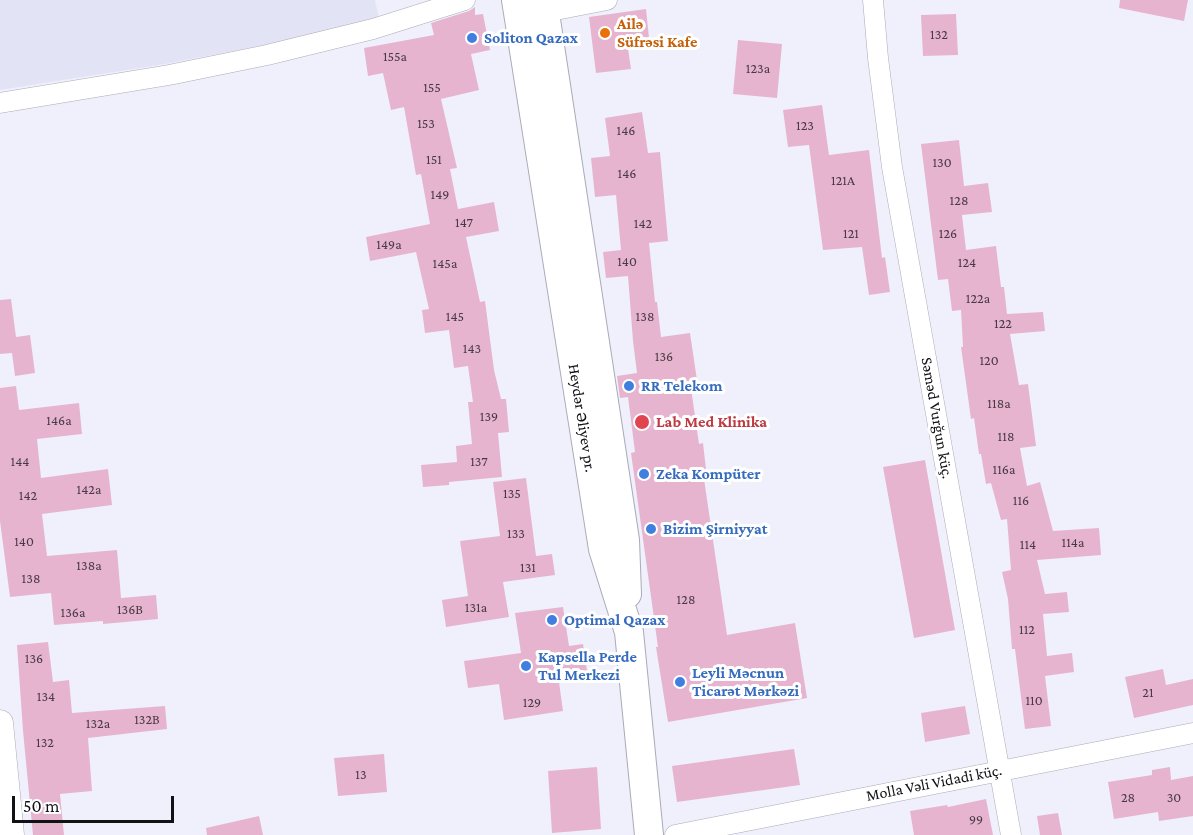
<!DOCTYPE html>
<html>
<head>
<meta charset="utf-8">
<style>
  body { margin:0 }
  #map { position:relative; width:1193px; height:835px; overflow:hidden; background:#eff0fc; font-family:"Crimson Pro",serif }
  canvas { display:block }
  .scale { position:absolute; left:12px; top:796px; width:162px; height:27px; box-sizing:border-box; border:3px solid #121216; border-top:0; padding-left:8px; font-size:18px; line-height:21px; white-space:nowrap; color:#121216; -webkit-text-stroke:4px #fff; paint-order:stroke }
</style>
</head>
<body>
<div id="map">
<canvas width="1193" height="835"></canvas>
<div class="scale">50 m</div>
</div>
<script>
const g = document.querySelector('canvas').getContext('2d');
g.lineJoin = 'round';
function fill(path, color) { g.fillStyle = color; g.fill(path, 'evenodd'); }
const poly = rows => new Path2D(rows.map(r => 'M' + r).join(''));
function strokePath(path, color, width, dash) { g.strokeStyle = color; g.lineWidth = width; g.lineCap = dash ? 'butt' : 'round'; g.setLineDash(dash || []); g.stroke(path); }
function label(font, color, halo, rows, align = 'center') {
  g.font = font + ' "Crimson Pro",serif'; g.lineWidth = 6; g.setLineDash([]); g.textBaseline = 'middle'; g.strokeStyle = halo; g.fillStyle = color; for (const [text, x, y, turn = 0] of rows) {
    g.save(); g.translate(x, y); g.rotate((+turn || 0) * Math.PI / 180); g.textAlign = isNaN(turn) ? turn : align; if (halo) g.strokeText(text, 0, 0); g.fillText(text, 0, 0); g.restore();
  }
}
fill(poly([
  [0,0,375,0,379,18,264,45,165,64,0,90]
]), '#e2e4f6');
fill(poly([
  [1120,0,1188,0,1184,21,1119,8],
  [475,7,475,15,483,14,490,50,471,54,479,90,441,99,457,168,450,169,458,209,494,202,499,231,466,237,480,302,485,301,494,370,501,399,506,399,509,432,498,433,502,477,449,482,449,485,423,487,421,465,457,462,456,446,472,444,468,402,473,402,468,366,454,368,449,330,425,333,422,310,429,309,416,252,370,261,366,237,430,224,421,174,416,175,404,107,391,110,383,73,368,76,364,48,434,35,431,23,469,11],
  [646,9,649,38,627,42,631,69,596,73,589,17],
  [956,14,958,55,923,56,921,15],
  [738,40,782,44,777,98,733,94],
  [822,105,829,155,869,150,882,258,885,257,890,292,869,295,862,247,823,250,809,145,788,147,783,110],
  [642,112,648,153,660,152,668,241,649,243,655,302,657,302,661,337,690,333,698,387,691,388,699,444,703,443,707,478,704,479,727,635,795,623,807,698,668,722,656,647,658,647,631,453,635,452,628,397,620,398,617,376,637,373,633,341,628,276,606,278,603,252,621,250,616,195,595,197,591,158,610,156,605,118],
  [959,140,964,186,988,183,992,212,962,215,966,250,996,246,1001,287,1004,287,1007,314,1043,312,1045,331,1010,334,1019,385,1028,384,1036,446,1020,448,1027,486,1040,482,1053,531,1099,528,1101,555,1037,560,1045,594,1067,592,1069,612,1043,614,1047,656,1072,653,1074,672,1045,676,1051,726,1025,729,1015,649,1012,649,1008,599,1002,572,1011,570,1007,519,1001,520,991,483,986,484,981,454,979,454,974,418,971,419,961,347,963,347,961,310,952,311,948,279,938,280,921,144],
  [11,299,16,337,30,335,35,373,15,376,12,353,0,354,0,300],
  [16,386,19,410,79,403,82,434,37,439,41,478,108,469,112,505,42,514,47,556,117,550,121,598,156,595,158,619,103,624,103,621,54,625,51,593,10,597,0,521,0,388],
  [925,460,955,630,914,638,883,467],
  [526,478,536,556,552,554,555,575,503,582,509,617,446,627,442,600,468,596,460,541,500,536,493,482],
  [563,607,569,646,583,644,587,671,558,675,563,711,504,720,499,684,468,688,464,661,521,653,515,613],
  [48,642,53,682,69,680,72,713,165,706,167,729,88,738,92,791,60,794,64,835,33,835,23,731,17,645],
  [1163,669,1166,685,1193,679,1193,705,1134,718,1125,677],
  [965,706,970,734,925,742,921,713],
  [794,749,800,785,677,802,672,766],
  [384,754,387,792,338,796,334,758],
  [597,767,601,829,552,833,548,771],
  [1170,767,1171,780,1193,776,1193,816,1159,821,1158,812,1114,819,1108,782,1152,775,1152,770],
  [986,799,993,835,914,835,910,811,947,805,948,807],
  [1058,813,1062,835,1040,835,1037,816],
  [259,816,263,835,207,835,206,828]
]), '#e7b4d0');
const minor = poly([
  [873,0,878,58,892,167,1011,835],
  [545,12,607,0],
  [0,103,169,75,267,55,373,29,465,0],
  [675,835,1193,733]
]);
const tertiary = poly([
  [0,723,11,835]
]);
const secondary = poly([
  [516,0,603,549,629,632,649,835],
  [543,0,625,540,627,594]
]);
strokePath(minor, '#aaabb6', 21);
strokePath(tertiary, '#aaabb6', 27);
strokePath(secondary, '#aaabb6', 30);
strokePath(minor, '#fff', 20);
strokePath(tertiary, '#fff', 26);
strokePath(secondary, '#fff', 28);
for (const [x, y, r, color] of [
  [605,33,6,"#e8710a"],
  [472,38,6,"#3f7fe0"],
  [629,386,6,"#3f7fe0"],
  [642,422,8,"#e0444e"],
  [644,474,6,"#3f7fe0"],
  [651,529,6,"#3f7fe0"],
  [552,620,6,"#3f7fe0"],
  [526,666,6,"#3f7fe0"],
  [680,682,6,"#3f7fe0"]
]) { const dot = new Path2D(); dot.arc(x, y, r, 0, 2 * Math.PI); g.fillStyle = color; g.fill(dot); strokePath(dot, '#fff', 2); }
label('14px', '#473a44', null, [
  ["132",939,35],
  ["155a",395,57],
  ["123a",758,69],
  ["155",432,88],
  ["153",426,124],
  ["123",805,126],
  ["146",626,131],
  ["151",434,160],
  ["130",942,163],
  ["146",627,174],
  ["121A",843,181],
  ["149",440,195],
  ["128",959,201],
  ["147",464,223],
  ["142",643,224],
  ["121",851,234],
  ["126",948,234],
  ["149a",389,245],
  ["140",627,262],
  ["124",967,263],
  ["145a",445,264],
  ["122a",978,299],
  ["145",455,317],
  ["138",645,317],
  ["122",1003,324],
  ["143",472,349],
  ["136",664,357],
  ["120",989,361],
  ["118a",999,404],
  ["139",489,417],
  ["146a",59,421],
  ["118",1006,437],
  ["144",20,462],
  ["137",479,462],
  ["116a",1004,470],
  ["142a",89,490],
  ["135",512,494],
  ["142",28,496],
  ["116",1021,501],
  ["133",516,534],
  ["140",24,542],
  ["114a",1073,543],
  ["114",1028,545],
  ["138a",89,566],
  ["131",528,568],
  ["138",31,579],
  ["128",686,600],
  ["131a",476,608],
  ["136B",130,610],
  ["136a",73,613],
  ["112",1027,630],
  ["136",34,659],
  ["21",1148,693],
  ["134",46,697],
  ["110",1034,701],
  ["129",532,703],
  ["132B",147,720],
  ["132a",98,724],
  ["132",45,743],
  ["13",361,775],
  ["28",1128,798],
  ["30",1174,798],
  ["99",976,820]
]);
label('bold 16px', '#c56008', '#fff', [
  ["Ailə",617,24],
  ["Süfrəsi Kafe",617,42]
], 'left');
label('bold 16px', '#366cbe', '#fff', [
  ["Soliton Qazax",484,38],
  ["RR Telekom",641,386],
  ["Zeka Kompüter",656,474],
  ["Bizim Şirniyyat",663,529],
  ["Optimal Qazax",564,620],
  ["Kapsella Perde",538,657],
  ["Tul Merkezi",538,675],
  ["Leyli Məcnun",692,673],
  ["Ticarət Mərkəzi",692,691]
], 'left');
label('16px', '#121216', '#fff', [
  ["Heydər Əliyev pr.",582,418,81],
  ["Səməd Vurğun küç.",937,418,80],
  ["Molla Vəli Vidadi küç.",934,783,-11]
]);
label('bold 16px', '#be3a42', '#fff', [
  ["Lab Med Klinika",656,422]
], 'left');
</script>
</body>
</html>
